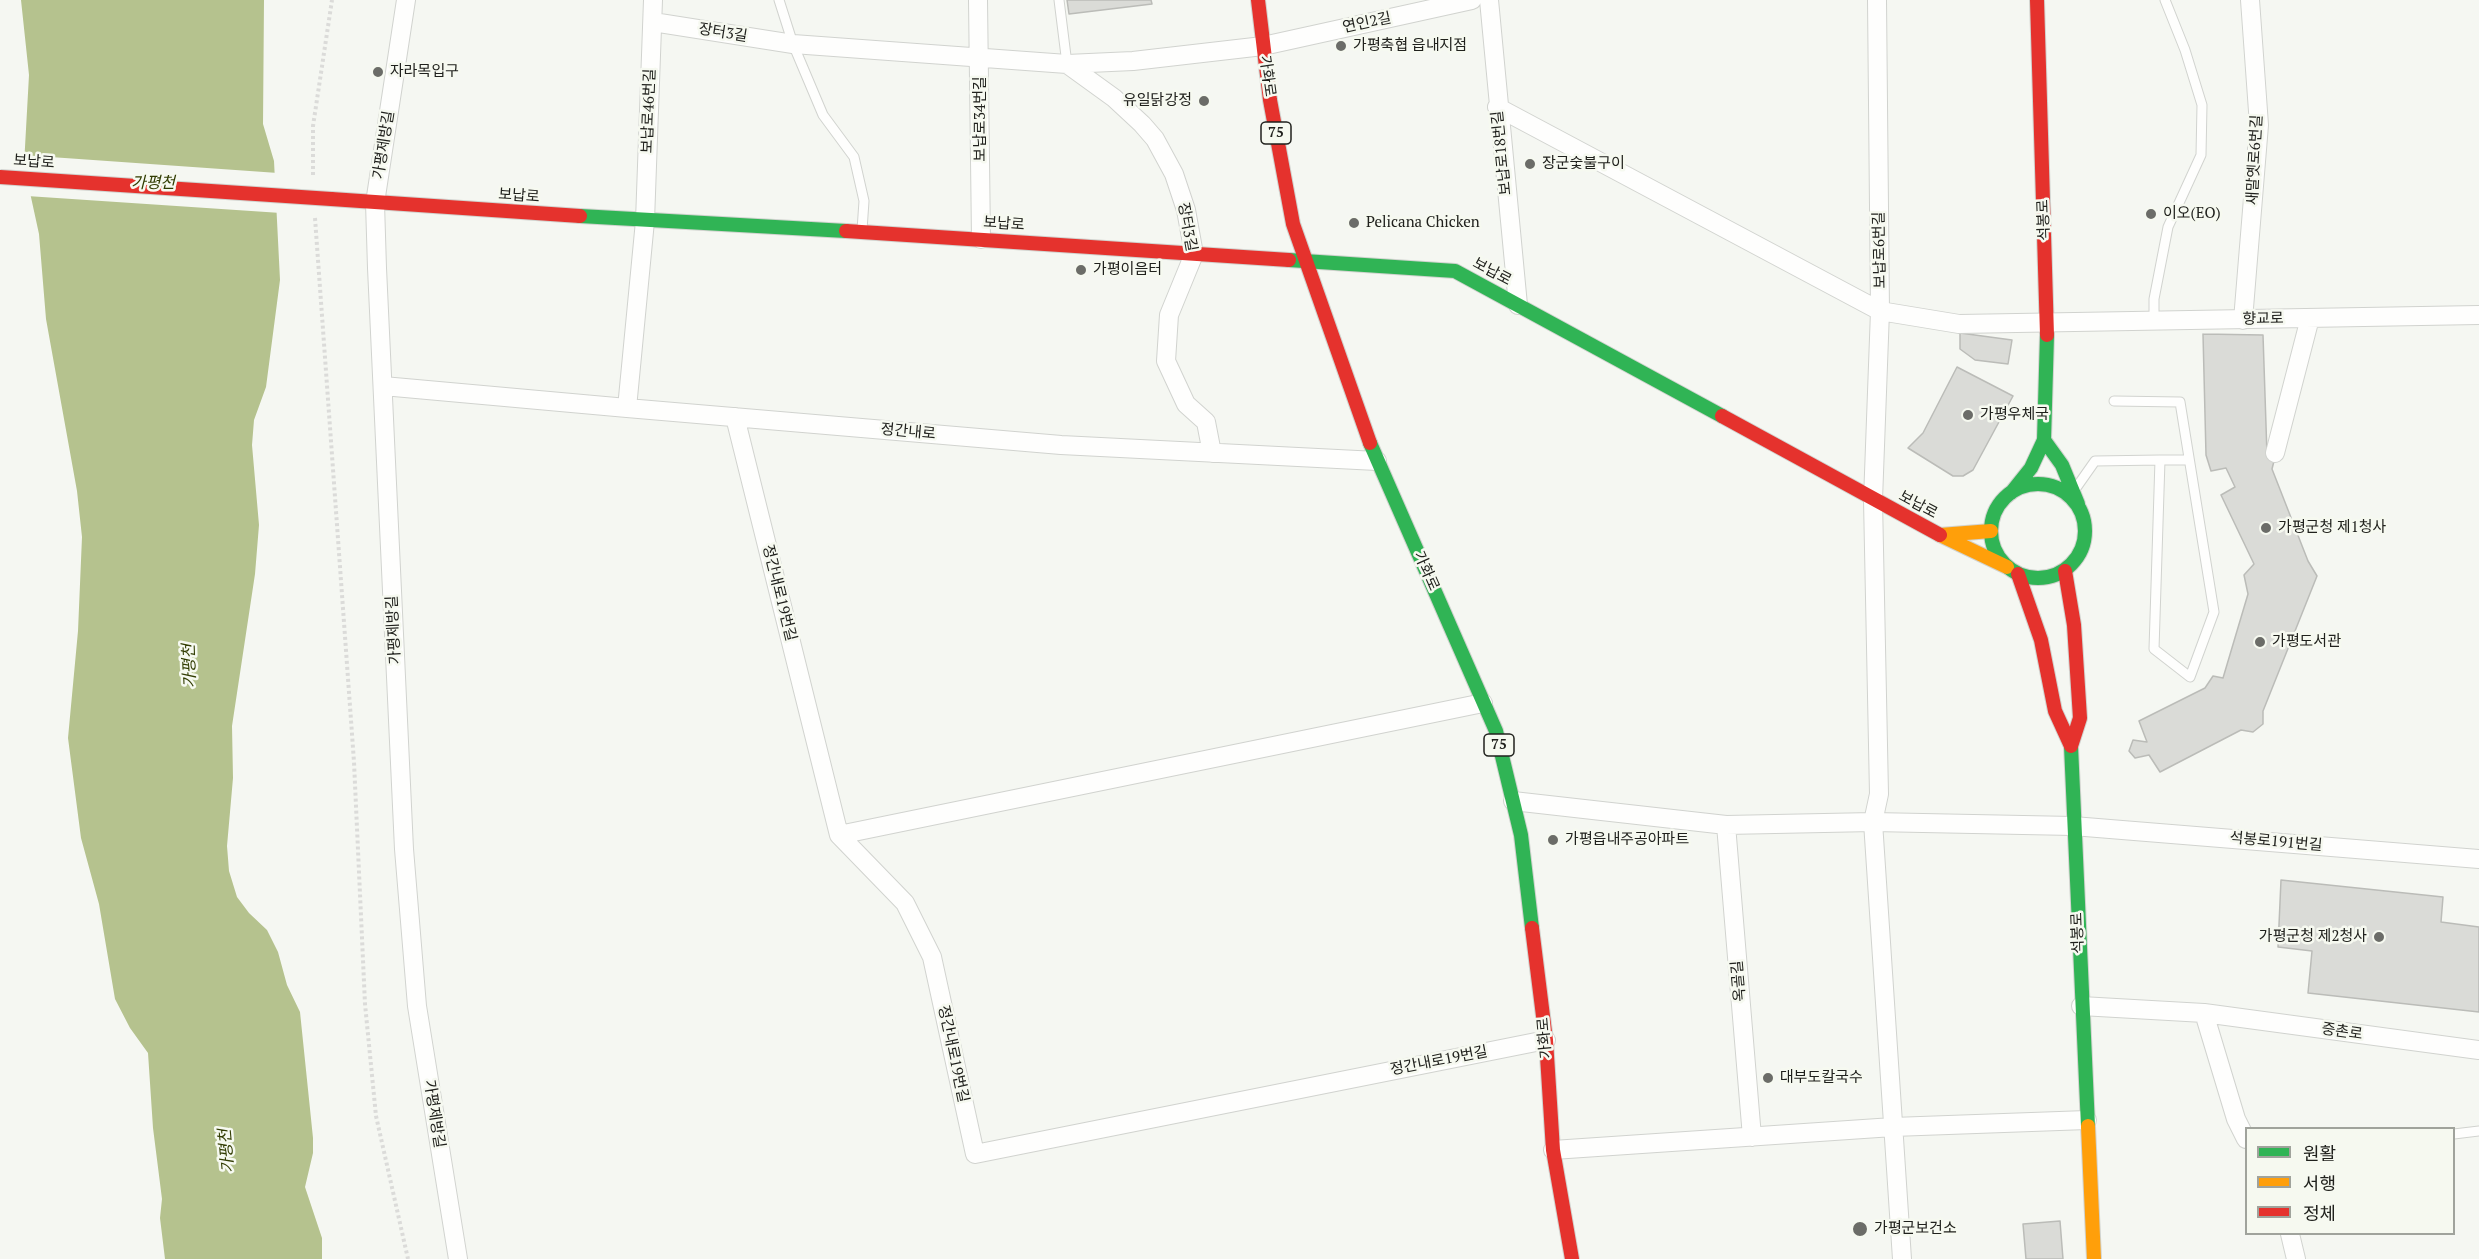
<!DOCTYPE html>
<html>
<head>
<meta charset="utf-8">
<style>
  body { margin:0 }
  #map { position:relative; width:2479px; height:1259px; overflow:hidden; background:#f5f7f2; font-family:"PT Serif","Noto Sans KR",serif }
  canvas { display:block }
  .legend { position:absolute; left:2245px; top:1127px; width:210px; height:108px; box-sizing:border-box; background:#f6f9f0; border:2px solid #a0a39c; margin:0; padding:8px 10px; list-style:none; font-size:18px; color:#20211d }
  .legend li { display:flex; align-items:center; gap:12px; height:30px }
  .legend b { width:30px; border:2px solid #a0a39c }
</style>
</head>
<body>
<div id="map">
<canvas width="2479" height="1259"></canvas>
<ul class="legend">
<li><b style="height:8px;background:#30b455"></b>원활</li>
<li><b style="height:8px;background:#ff9f0a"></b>서행</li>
<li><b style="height:8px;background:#e5322d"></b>정체</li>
</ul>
</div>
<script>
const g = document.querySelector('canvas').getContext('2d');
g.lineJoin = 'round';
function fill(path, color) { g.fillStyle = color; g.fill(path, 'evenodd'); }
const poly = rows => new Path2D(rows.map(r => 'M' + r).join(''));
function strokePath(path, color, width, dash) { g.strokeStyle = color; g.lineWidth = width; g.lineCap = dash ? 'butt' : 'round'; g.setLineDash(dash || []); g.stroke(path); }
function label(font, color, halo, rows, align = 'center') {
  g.font = font + ' "PT Serif","Noto Sans KR",serif'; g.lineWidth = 5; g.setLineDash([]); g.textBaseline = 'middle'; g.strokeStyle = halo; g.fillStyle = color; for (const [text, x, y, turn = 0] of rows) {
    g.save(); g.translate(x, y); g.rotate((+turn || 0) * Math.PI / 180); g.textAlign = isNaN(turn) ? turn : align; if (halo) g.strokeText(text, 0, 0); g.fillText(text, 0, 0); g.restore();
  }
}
fill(poly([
  [21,0,264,0,263,124,274,161,280,280,266,387,254,420,252,445,259,525,255,574,232,726,233,778,227,846,229,871,237,897,249,913,267,930,278,952,287,985,300,1012,313,1138,313,1153,305,1187,322,1238,322,1259,165,1259,160,1218,162,1199,153,1128,148,1053,130,1028,115,999,99,904,81,838,68,738,78,631,82,537,77,491,46,319,39,234,24,165,29,75]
]), '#b5c28e');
fill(poly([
  [22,155,278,173,281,213,27,196,21,165]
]), '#f5f7f2');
const building = poly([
  [1067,0,1151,0,1152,4,1069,14,1067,0],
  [1960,333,2012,340,2008,364,1975,360,1960,349,1960,333],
  [2203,334,2263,335,2267,455,2274,461,2272,469,2308,561,2317,576,2263,711,2263,724,2253,732,2241,730,2160,772,2149,755,2135,758,2129,751,2133,740,2147,742,2139,721,2205,688,2213,676,2223,678,2248,594,2244,575,2254,564,2221,495,2235,487,2226,468,2211,471,2206,455,2203,334],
  [1957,367,2013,396,1973,470,1963,476,1953,476,1908,448,1923,433,1957,367],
  [2281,880,2443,897,2441,922,2479,927,2479,1012,2308,993,2312,951,2278,947,2281,880],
  [2060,1221,2063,1259,2026,1259,2023,1224,2060,1221]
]);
fill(building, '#dadbd7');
strokePath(building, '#bbbcb8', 1.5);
const lane = poly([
  [779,0,793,44,823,115,854,157,864,201,862,230],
  [1059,0,1067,64],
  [2154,322,2154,299,2168,227,2201,155,2202,105,2185,50,2165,0],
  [2160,460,2189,460],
  [2076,488,2095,461,2160,460,2154,649,2190,677,2214,612,2180,402,2114,401],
  [2454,1134,2479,1131]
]);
const street = poly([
  [406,0,375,203,377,268,404,849,417,1006,458,1259],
  [653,0,645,221,627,408,1061,445,1377,461],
  [978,0,981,239],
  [1489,0,1518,305],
  [1877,0,1880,311,1873,500,1879,794,1873,822,1902,1259],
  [653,22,793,44,1067,64,1133,61,1263,46,1472,0],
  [1067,64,1114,98,1142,124,1155,139,1174,174,1186,210,1194,254,1169,315,1166,361,1186,404,1206,422,1212,453],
  [1497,107,1880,311,1959,324,2479,315],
  [2243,320,2259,125,2250,0],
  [383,386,627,408],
  [735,417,839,835,905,903,932,957,975,1154,1546,1040],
  [2275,453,2310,318],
  [1513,801,1726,825,1873,822,2073,826,2479,859],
  [1726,825,1752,1137],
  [839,835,1483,703],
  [2081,1006,2204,1013,2236,1119,2246,1139],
  [2204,1013,2479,1050],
  [1553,1150,1893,1127,2087,1120],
  [2290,1234,2296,1259]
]);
const fast = poly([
  [580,216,846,231],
  [1289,260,1455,271,1722,416],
  [2044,440,2047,335],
  [1370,443,1496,731,1521,835,1532,928],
  '1991 531a47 47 0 1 1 94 0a47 47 0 1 1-94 0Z',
  [2011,493,2031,468,2044,440,2062,465,2078,504],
  [2071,746,2088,1126]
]);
const slow = poly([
  [1991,531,1940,535,2007,567],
  [2088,1126,2094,1259]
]);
const jam = poly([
  [1258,0,1270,100,1293,224,1370,443],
  [2037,0,2047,335],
  [331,199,580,216],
  [846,231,1289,260],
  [1722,416,1940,535],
  [2018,574,2041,640,2055,711,2071,746,2080,718,2074,625,2065,571],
  [1532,928,1546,1040,1553,1150,1572,1259]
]);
strokePath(lane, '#d1d3cf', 11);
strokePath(street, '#d1d3cf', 20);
strokePath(fast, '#d1d3cf', 16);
strokePath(slow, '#d1d3cf', 16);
strokePath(jam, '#d1d3cf', 16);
strokePath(poly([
  [313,175,313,126,332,0],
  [315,218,354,762,365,1004,376,1116,408,1259]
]), '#dbdbd9', 4, [3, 3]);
strokePath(lane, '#fefefd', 9);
strokePath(street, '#fefefd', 18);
strokePath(fast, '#30b455', 14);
strokePath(slow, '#ff9f0a', 14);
strokePath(jam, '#e5322d', 14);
const jamBridge = poly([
  [0,177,331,199]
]);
strokePath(jamBridge, '#d1d3cf', 16, []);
strokePath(jamBridge, '#e5322d', 14);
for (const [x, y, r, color] of [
  [1341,46,6,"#6b6c68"],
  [378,72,6,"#6b6c68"],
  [1204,101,6,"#6b6c68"],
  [1530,164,6,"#6b6c68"],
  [2151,214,6,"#6b6c68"],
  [1354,223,6,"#6b6c68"],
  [1081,270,6,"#6b6c68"],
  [1968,415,6,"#6b6c68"],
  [2266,528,6,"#6b6c68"],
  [2260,642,6,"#6b6c68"],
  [1553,840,6,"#6b6c68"],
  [2379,937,6,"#6b6c68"],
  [1768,1078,6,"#6b6c68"],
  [1860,1229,8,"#6b6c68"]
]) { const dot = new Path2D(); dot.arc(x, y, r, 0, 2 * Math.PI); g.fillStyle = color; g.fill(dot); strokePath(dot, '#f6f9f0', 2); }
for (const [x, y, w] of [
  [1276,133,30],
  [1499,745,30]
]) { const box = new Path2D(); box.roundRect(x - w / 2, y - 11, w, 22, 4.5); g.fillStyle = '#f6f9f0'; g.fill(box); strokePath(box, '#20211d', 1.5); }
label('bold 14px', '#20211d', null, [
  ["75",1276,133],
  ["75",1499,745]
]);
label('15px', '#20211d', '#f6f9f0', [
  ["연인2길",1367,23,-12],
  ["장터3길",723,33,9],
  ["가화로",1267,76,82],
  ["보납로46번길",649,111,-88],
  ["보납로34번길",981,119,-90],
  ["가평제방길",384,145,-81],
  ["보납로18번길",1502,153,-96],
  ["새말옛로6번길",2255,160,-87],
  ["보납로",34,162,4],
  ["보납로",519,196,4],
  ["석봉로",2044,220,-92],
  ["보납로",1004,224,4],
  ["장터3길",1187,227,80],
  ["보납로6번길",1880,250,-91],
  ["보납로",1492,272,28],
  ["향교로",2263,319,-1],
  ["정간내로",908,432,5],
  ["보납로",1918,505,28],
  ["가화로",1426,571,66],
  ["정간내로19번길",779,593,76],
  ["가평제방길",394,630,-93],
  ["석봉로191번길",2276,842,5],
  ["석봉로",2078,933,-92],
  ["옥골길",1739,981,-95],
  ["중촌로",2342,1032,8],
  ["가화로",1545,1038,-95],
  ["정간내로19번길",953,1054,78],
  ["정간내로19번길",1439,1061,-11],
  ["가평제방길",434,1114,81]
]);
label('15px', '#20211d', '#f6f9f0', [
  ["가평축협 읍내지점",1353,46],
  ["자라목입구",390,72],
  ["유일닭강정",1192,101,"right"],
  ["장군숯불구이",1542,164],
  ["이오(EO)",2163,214],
  ["Pelicana Chicken",1366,223],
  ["가평이음터",1093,270],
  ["가평우체국",1980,415],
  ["가평군청 제1청사",2278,528],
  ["가평도서관",2272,642],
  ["가평읍내주공아파트",1565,840],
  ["가평군청 제2청사",2367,937,"right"],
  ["대부도칼국수",1780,1078],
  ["가평군보건소",1874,1229]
], 'left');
label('italic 16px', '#313c02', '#f6f9f0', [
  ["가평천",153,183],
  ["가평천",190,666,-92],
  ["가평천",227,1151,-95]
]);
</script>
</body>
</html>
